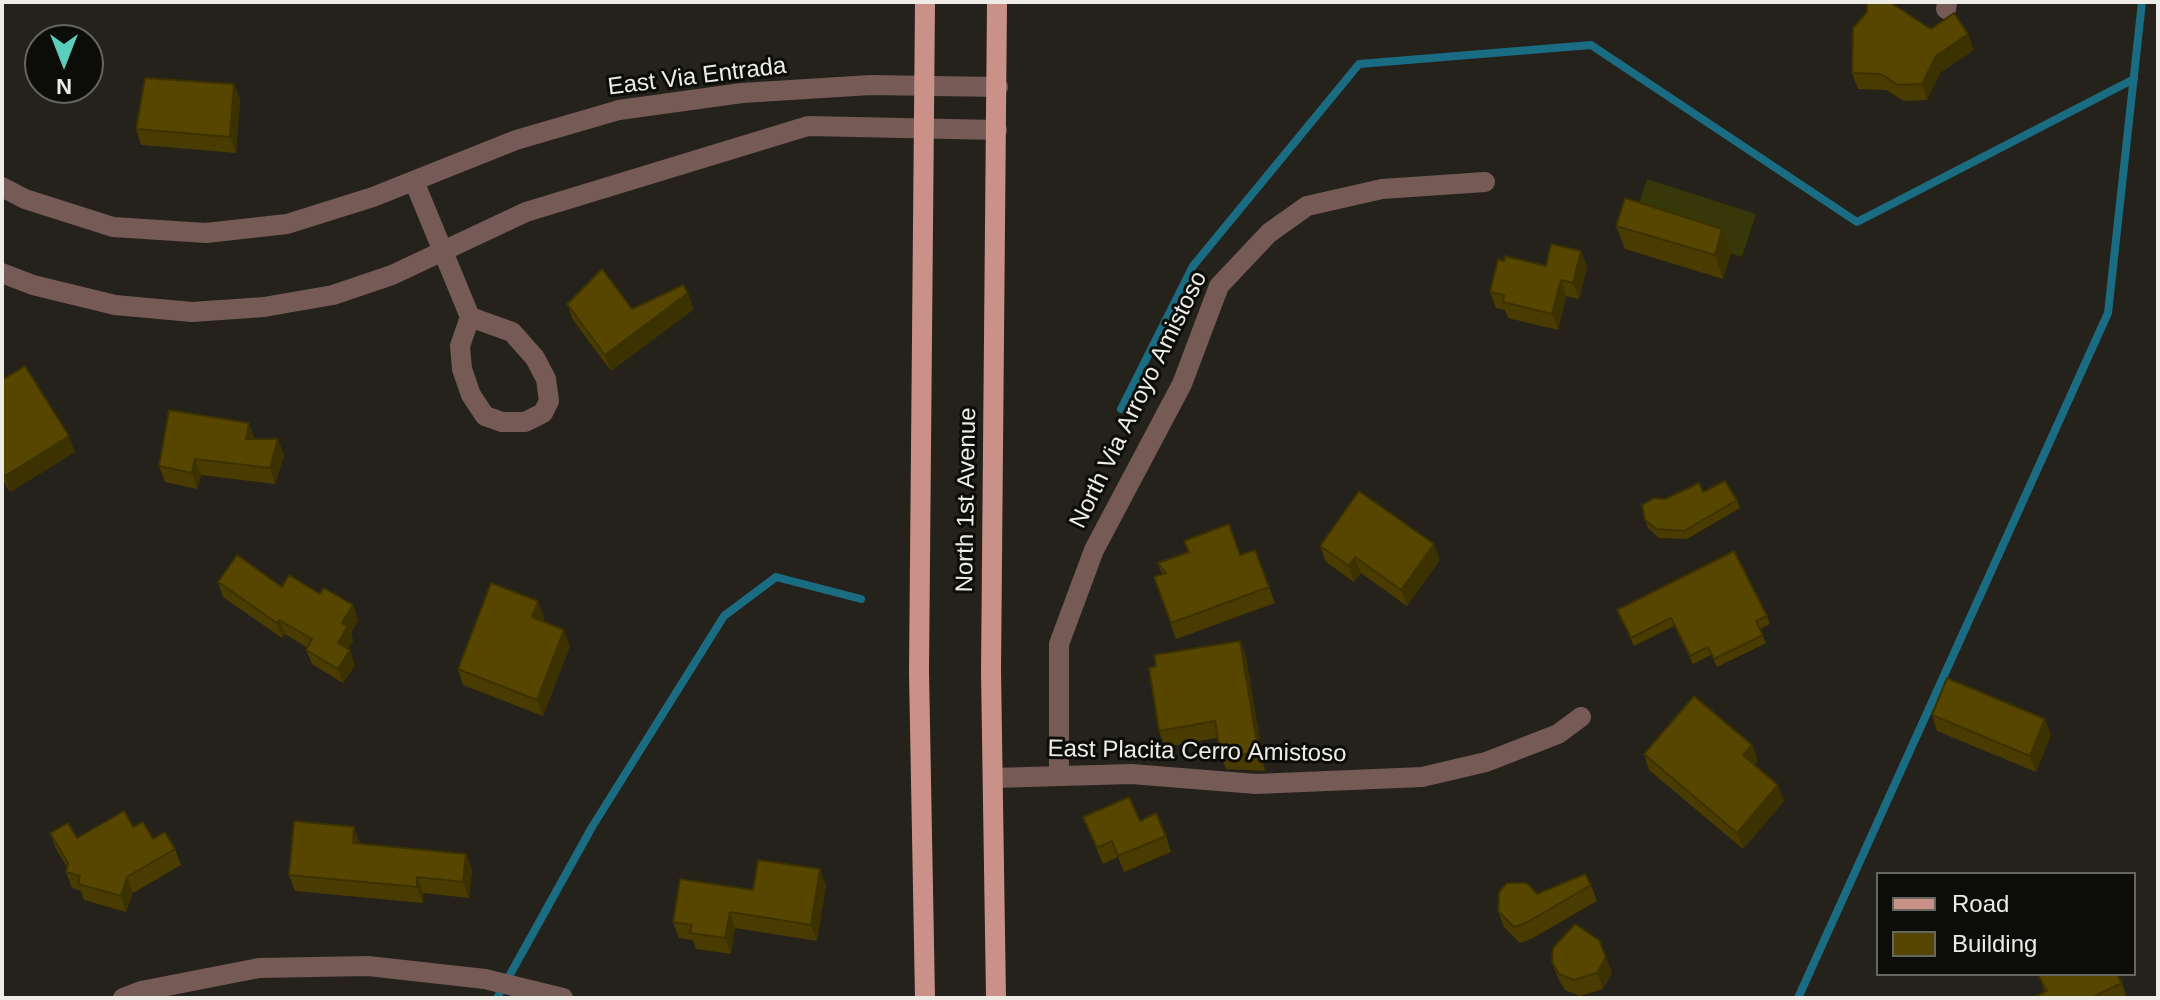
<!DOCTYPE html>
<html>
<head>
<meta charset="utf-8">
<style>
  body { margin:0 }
  #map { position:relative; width:2160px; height:1000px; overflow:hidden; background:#24221b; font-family:Helvetica,sans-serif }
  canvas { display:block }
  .frame { position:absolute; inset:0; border:4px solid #edece7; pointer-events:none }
  .legend { position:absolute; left:1876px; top:872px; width:260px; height:104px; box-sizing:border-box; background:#0c0c08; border:2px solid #666661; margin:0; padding:10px 14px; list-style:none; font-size:24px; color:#edece7 }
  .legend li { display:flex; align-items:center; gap:16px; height:40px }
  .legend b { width:40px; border:2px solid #666661 }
  .north { position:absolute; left:24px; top:24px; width:80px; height:80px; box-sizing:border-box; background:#0c0c08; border:2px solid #666661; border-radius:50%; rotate:180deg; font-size:22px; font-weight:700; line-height:32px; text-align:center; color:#edece7 }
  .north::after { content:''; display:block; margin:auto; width:28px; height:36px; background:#5bcebb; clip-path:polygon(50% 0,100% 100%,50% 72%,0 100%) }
</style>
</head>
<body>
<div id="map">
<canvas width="2160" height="1000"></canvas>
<div class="frame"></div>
<ul class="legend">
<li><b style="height:10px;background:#ca9189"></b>Road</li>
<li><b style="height:22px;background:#564600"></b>Building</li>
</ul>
<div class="north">N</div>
</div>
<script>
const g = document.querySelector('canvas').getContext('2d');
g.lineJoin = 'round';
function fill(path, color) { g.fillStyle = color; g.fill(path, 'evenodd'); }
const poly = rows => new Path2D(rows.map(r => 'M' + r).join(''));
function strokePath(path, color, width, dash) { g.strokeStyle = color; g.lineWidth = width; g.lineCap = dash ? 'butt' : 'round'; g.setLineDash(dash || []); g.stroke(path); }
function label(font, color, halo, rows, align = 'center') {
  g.font = font + ' Helvetica,sans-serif'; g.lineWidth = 6; g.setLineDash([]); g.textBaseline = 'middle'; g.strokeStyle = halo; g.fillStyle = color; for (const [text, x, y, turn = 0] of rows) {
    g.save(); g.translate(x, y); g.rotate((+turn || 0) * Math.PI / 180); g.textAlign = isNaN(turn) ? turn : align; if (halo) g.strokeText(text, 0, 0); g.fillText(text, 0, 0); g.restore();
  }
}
fill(poly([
  [1647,179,1756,214,1742,257,1633,222]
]), '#36380a');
strokePath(poly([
  [1121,409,1193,266,1359,64,1591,45,1857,222,2134,79],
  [497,998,592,827,724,616,776,577,861,599],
  [1798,998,2108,313,2142,2]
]), '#1a6c83', 8);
strokePath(poly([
  [1946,9,1947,2],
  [414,181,470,317,460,346,462,369,471,395,485,416,502,422,525,422,543,413,549,401,546,379,535,358,512,332,470,317],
  [2,187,25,199,113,227,206,233,287,224,373,197,516,140,619,110,742,93,871,85,998,87],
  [2,273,33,285,115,305,192,312,264,307,333,295,392,275,526,212,808,126,997,130],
  [1059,776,1059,644,1094,550,1182,384,1219,286,1269,233,1307,206,1382,189,1485,182],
  [993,778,1131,774,1256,784,1422,777,1486,762,1558,734,1581,717],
  [123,998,141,991,259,968,368,966,485,979,563,998]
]), '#765a56', 20);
strokePath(poly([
  [925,2,919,671,925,998],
  [996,998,991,671,997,2]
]), '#ca9189', 20);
fill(poly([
  [1931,29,1974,50,1941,72,1927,100,1904,101,1886,90,1858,89,1852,73],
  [234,84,240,100,236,153,141,145,136,129],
  [1616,226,1722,229,1731,253,1723,279,1625,249],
  [1581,251,1587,267,1579,299,1566,296,1558,330,1508,318,1505,310,1496,308,1490,292],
  [567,304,632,309,694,309,611,371,573,320],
  [2,380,75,452,10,492,2,479],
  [255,439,284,455,275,484,201,475,197,489,165,482,159,466],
  [1703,492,1737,500,1740,508,1687,539,1659,538,1648,528,1645,520,1665,499],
  [1320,546,1440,560,1407,606,1361,573,1354,582,1326,562],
  [1255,550,1275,603,1176,639,1154,577,1162,574,1158,563,1240,555],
  [218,582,282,587,320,594,353,605,358,620,351,633,353,641,348,649,355,665,343,683,312,664,306,650,308,648,285,634,282,638,223,597],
  [1617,610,1767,616,1770,624,1760,629,1766,643,1717,667,1711,655,1693,664,1674,626,1634,646],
  [544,617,543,621,570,646,543,716,463,685,458,669],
  [1240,641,1246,657,1265,771,1226,769,1220,753,1217,738,1165,747,1159,731,1156,666],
  [1932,715,2051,735,2036,772,1937,731],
  [1752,745,1758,761,1754,765,1784,801,1743,849,1649,770,1644,754],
  [1083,817,1140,821,1166,836,1171,852,1124,872,1118,857,1103,864],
  [133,827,153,839,175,849,181,865,133,893,126,912,84,900,81,891,72,888,66,872,67,867,56,849,50,833,77,838],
  [360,844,466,854,472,870,469,898,423,893,423,903,295,891,289,875],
  [826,885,817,941,735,928,731,954,696,949,693,940,679,938,673,922,753,890],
  [1591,885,1597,901,1531,939,1520,943,1504,927,1498,911,1537,894],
  [1552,962,1612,973,1603,989,1580,996,1565,990,1558,978],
  [2038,975,2122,983,2127,998,2032,998,2045,992]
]), '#4a3c00');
fill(poly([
  [1968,34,1974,50,1941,72,1927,100,1922,84,1936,56],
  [234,84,240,100,236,153,230,137],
  [1722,229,1731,253,1723,279,1715,255],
  [1581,251,1587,267,1579,299,1573,283],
  [1561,280,1566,296,1558,330,1552,314],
  [688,293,694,309,611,371,605,355],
  [249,423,255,439,246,439],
  [69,436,75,452,10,492,5,476],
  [278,439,284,455,275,484,270,468],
  [195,459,201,475,197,489,192,473],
  [1434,544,1440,560,1407,606,1401,590],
  [1355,557,1361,573,1354,582,1349,566],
  [538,601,544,617,538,633,532,617],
  [353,605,358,620,351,633,353,641,343,657,338,643,342,623],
  [279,620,285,634,282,638,277,623],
  [564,630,570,646,543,716,537,700],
  [1240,641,1246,657,1265,771,1259,755],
  [350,650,355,665,343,683,338,669],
  [2045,719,2051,735,2036,772,2030,756],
  [1752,745,1758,761,1749,771,1743,755],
  [1778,785,1784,801,1743,849,1737,833],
  [354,827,360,843,358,859,353,843],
  [466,854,472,870,469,898,463,882],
  [820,869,826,885,817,941,811,925],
  [127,877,133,893,126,912,121,896],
  [417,877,423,893,423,903,417,887],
  [730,912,735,928,731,954,725,938],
  [1606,957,1612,973,1603,989,1597,973]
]), '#3c3100');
const building = poly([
  [1867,3,1891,3,1931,29,1954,13,1968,34,1936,56,1922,84,1898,85,1881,74,1852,73,1853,28,1867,12,1867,3],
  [145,78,234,84,230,137,136,129,145,78],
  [1625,198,1722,229,1715,255,1616,226,1625,198],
  [1551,244,1581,251,1573,283,1561,280,1552,314,1503,302,1504,295,1490,292,1498,259,1504,261,1505,256,1546,266,1551,244],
  [602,269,632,309,683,285,688,293,605,355,567,304,602,269],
  [25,366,69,436,5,476,2,472,2,380,25,366],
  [169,410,249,423,246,439,278,439,270,468,195,459,192,473,159,466,169,410],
  [1725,481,1737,500,1684,531,1656,529,1645,520,1642,505,1654,498,1665,499,1699,483,1703,492,1725,481],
  [1359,491,1434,544,1401,590,1355,557,1349,566,1320,546,1359,491],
  [1229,524,1240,555,1255,550,1269,587,1171,623,1154,577,1166,573,1158,563,1189,552,1184,541,1229,524],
  [1734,551,1767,616,1756,621,1763,635,1714,659,1708,647,1690,656,1671,618,1631,638,1617,610,1734,551],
  [237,555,282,587,289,575,320,594,324,588,353,605,342,623,348,626,338,643,350,650,338,669,306,650,312,639,279,620,277,623,218,582,237,555],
  [491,583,538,601,532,617,564,630,537,700,458,669,491,583],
  [1240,641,1259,755,1220,753,1215,721,1159,731,1149,668,1156,666,1154,655,1240,641],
  [1947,678,2045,719,2030,756,1932,715,1947,678],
  [1694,696,1752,745,1743,755,1778,785,1737,833,1644,754,1694,696],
  [1129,797,1140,821,1156,813,1166,836,1118,856,1112,841,1097,848,1083,817,1129,797],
  [124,811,133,827,143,822,153,839,165,832,175,849,127,877,121,896,78,884,80,876,66,872,68,863,50,833,68,823,77,838,124,811],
  [294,821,354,827,353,843,466,854,463,882,417,877,417,887,289,875,294,821],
  [758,860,820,869,811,925,730,912,725,938,690,933,692,925,673,922,680,879,753,890,758,860],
  [1585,874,1591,885,1526,923,1514,927,1498,911,1499,892,1507,883,1527,883,1537,894,1585,874],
  [1575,924,1599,940,1606,957,1597,973,1574,980,1559,974,1552,962,1553,948,1575,924],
  [2040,974,2117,974,2122,983,2091,998,2032,998,2047,991,2038,975,2040,974]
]);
fill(building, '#564600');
strokePath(building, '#3c3100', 2);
label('24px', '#edece7', '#0c0c08', [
  ["East Via Entrada",697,77,-7],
  ["North Via Arroyo Amistoso",1139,400,-64],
  ["North 1st Avenue",967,500,-89],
  ["East Placita Cerro Amistoso",1197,752,1]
]);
</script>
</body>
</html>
